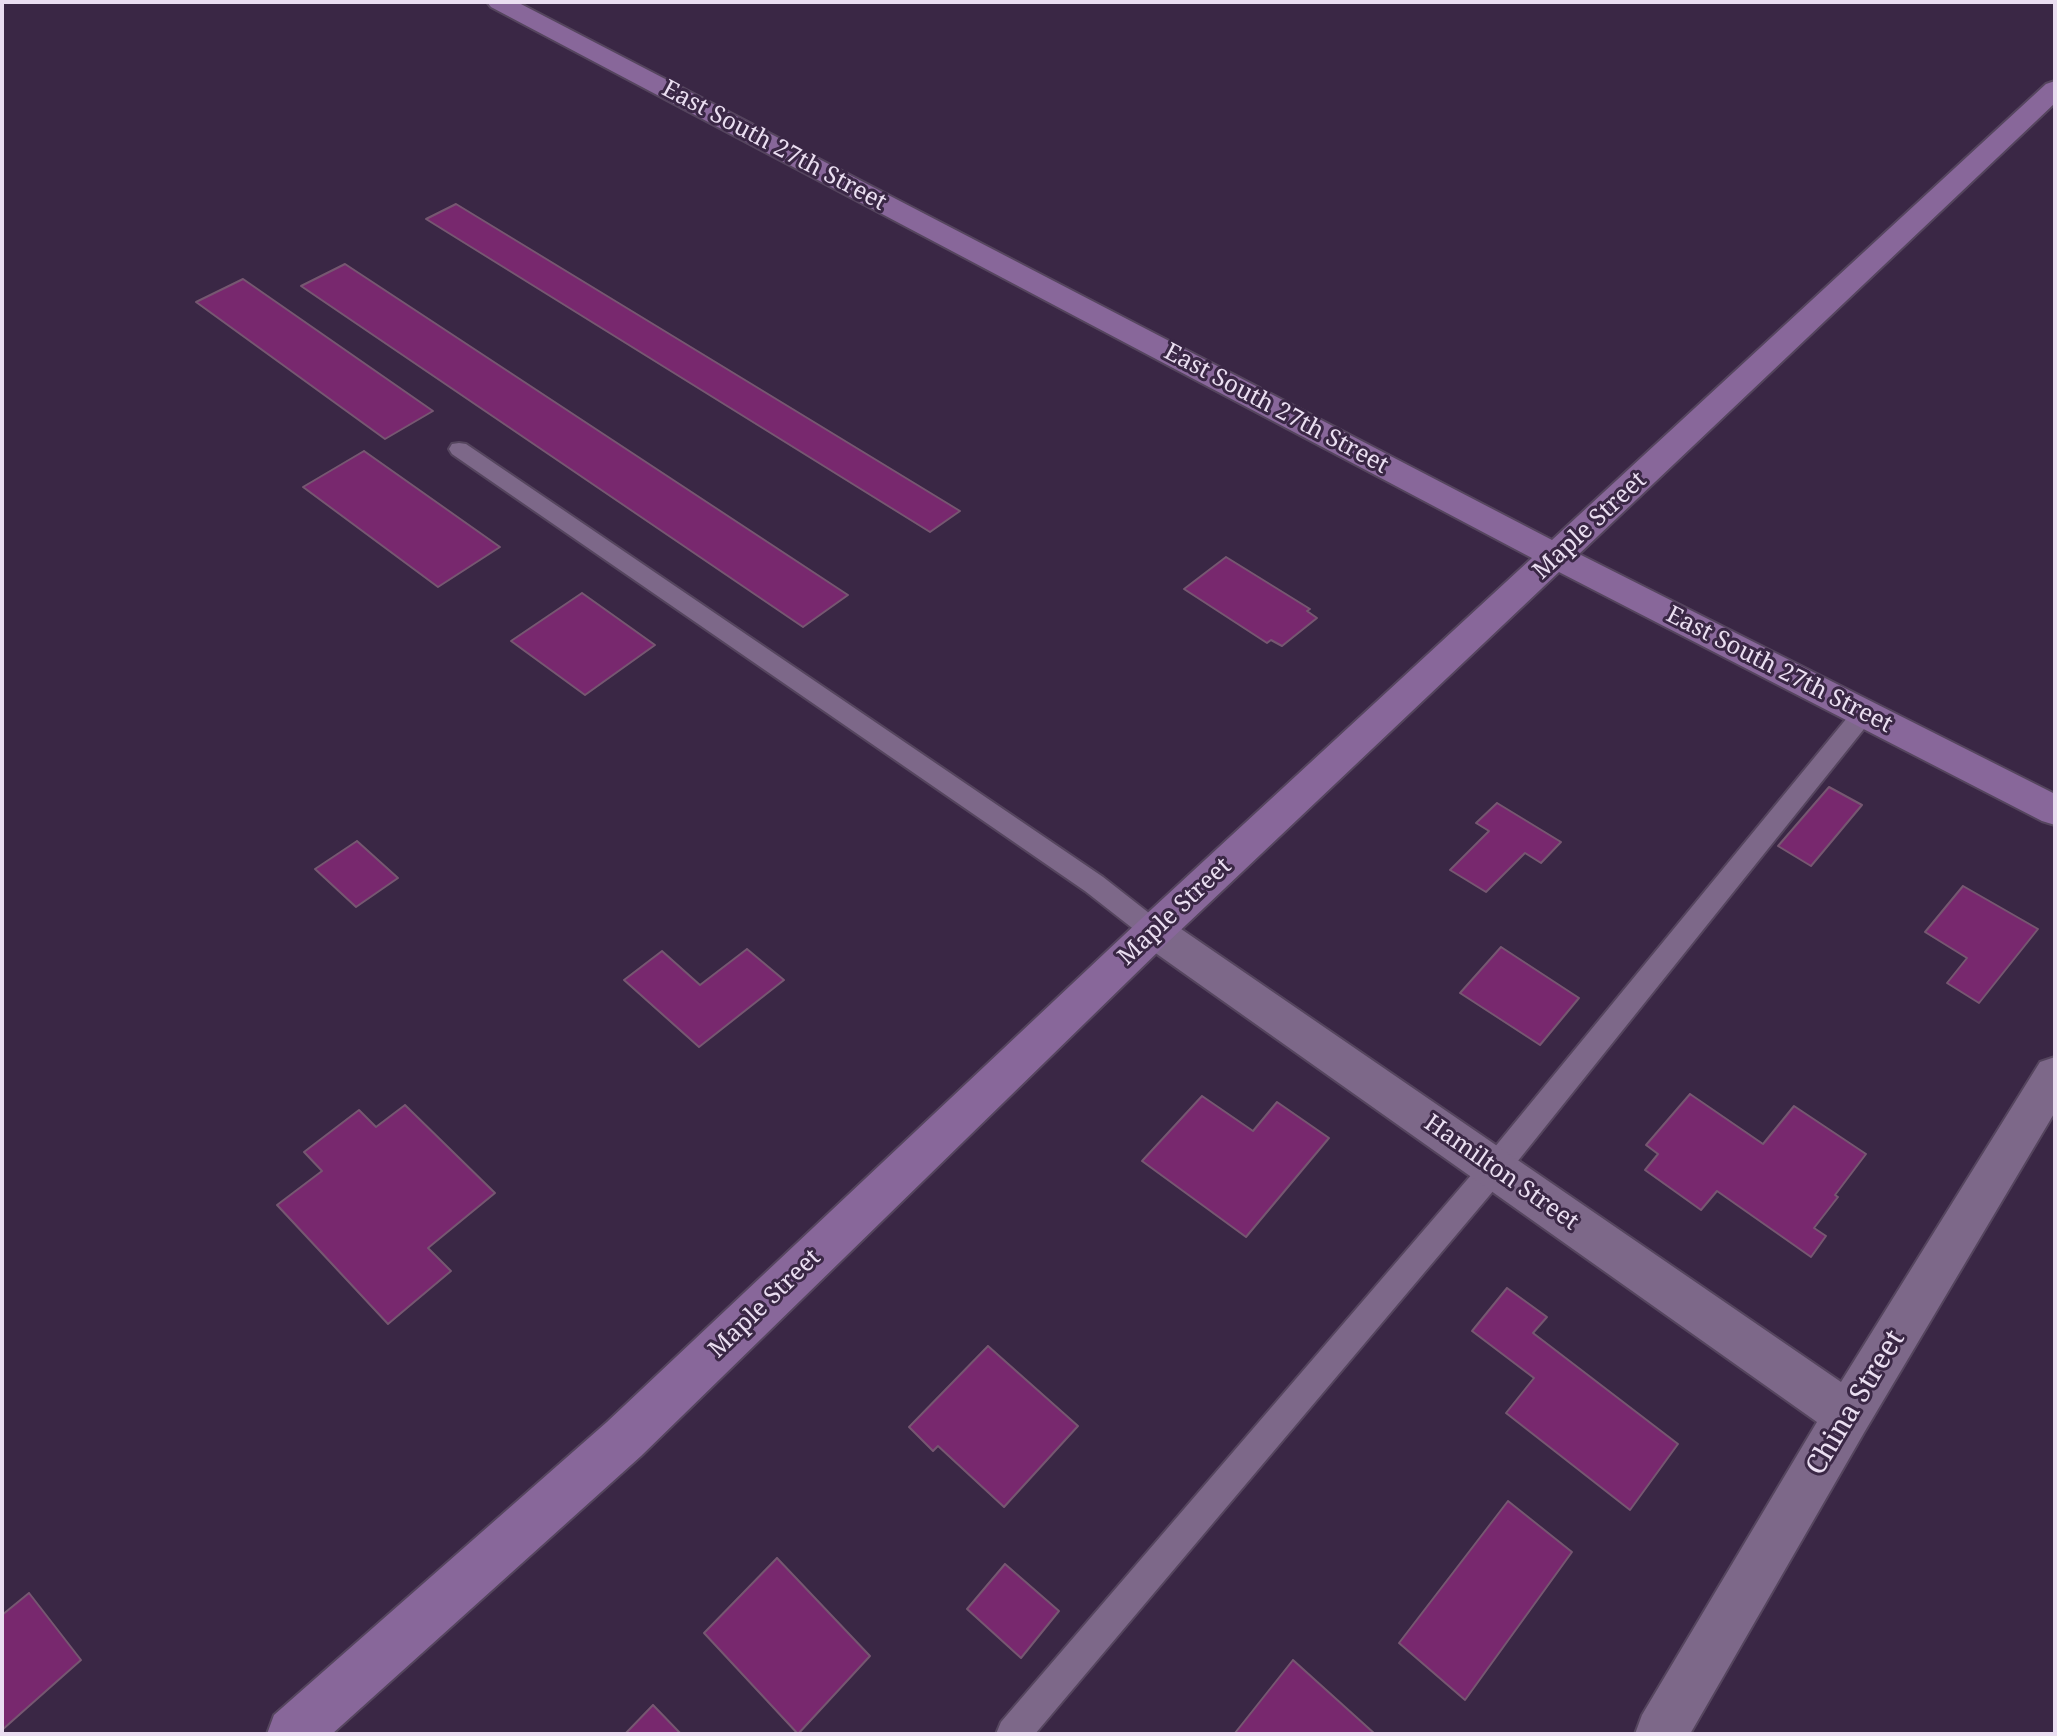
<!DOCTYPE html>
<html>
<head>
<meta charset="utf-8">
<style>
  body { margin:0 }
  #map { position:relative; width:2057px; height:1736px; overflow:hidden; background:#3a2745; font-family:"Noto Serif",serif }
  canvas { display:block }
  .frame { position:absolute; inset:0; border:4px solid #eadef1; pointer-events:none }
</style>
</head>
<body>
<div id="map">
<canvas width="2057" height="1736"></canvas>
<div class="frame"></div>
</div>
<script>
const g = document.querySelector('canvas').getContext('2d');
g.lineJoin = 'round';
function fill(path, color) { g.fillStyle = color; g.fill(path, 'evenodd'); }
const poly = rows => new Path2D(rows.map(r => 'M' + r).join(''));
function strokePath(path, color, width, dash) { g.strokeStyle = color; g.lineWidth = width; g.lineCap = dash ? 'butt' : 'round'; g.setLineDash(dash || []); g.stroke(path); }
function label(font, color, halo, rows, align = 'center') {
  g.font = font + ' "Noto Serif",serif'; g.lineWidth = 6; g.setLineDash([]); g.textBaseline = 'middle'; g.strokeStyle = halo; g.fillStyle = color; for (const [text, x, y, turn = 0] of rows) {
    g.save(); g.translate(x, y); g.rotate((+turn || 0) * Math.PI / 180); g.textAlign = isNaN(turn) ? turn : align; if (halo) g.strokeText(text, 0, 0); g.fillText(text, 0, 0); g.restore();
  }
}
const building = poly([
  [456,204,960,511,930,532,426,219,456,204],
  [345,264,848,595,803,627,301,286,345,264],
  [243,279,433,411,385,439,196,302,243,279],
  [364,451,500,547,438,587,303,487,364,451],
  [1226,557,1310,609,1307,611,1317,618,1282,646,1271,640,1267,643,1184,589,1226,557],
  [582,593,655,645,585,695,511,641,582,593],
  [1829,787,1862,805,1811,866,1778,846,1829,787],
  [1497,803,1561,842,1541,863,1525,853,1486,892,1450,870,1489,831,1476,823,1497,803],
  [357,841,398,878,356,907,315,869,357,841],
  [1963,886,2038,929,1979,1003,1947,983,1967,958,1925,932,1963,886],
  [1501,947,1579,998,1540,1045,1460,993,1501,947],
  [747,949,784,980,699,1047,624,980,662,951,700,985,747,949],
  [1690,1094,1763,1144,1794,1106,1866,1154,1835,1195,1838,1197,1814,1228,1826,1236,1811,1257,1717,1191,1701,1210,1645,1170,1658,1154,1646,1145,1690,1094],
  [1202,1096,1253,1131,1277,1102,1329,1138,1246,1237,1142,1161,1202,1096],
  [405,1105,495,1193,428,1248,451,1271,388,1324,277,1205,322,1171,304,1152,359,1110,376,1127,405,1105],
  [1507,1288,1547,1317,1533,1333,1678,1444,1630,1510,1506,1413,1534,1378,1472,1331,1507,1288],
  [988,1346,1078,1426,1004,1507,938,1446,933,1451,909,1427,988,1346],
  [1508,1501,1572,1552,1465,1700,1399,1643,1508,1501],
  [777,1558,870,1656,798,1734,704,1633,777,1558],
  [1005,1564,1059,1611,1021,1658,967,1609,1005,1564],
  [29,1593,81,1660,2,1730,2,1615,29,1593],
  [1293,1660,1375,1734,1237,1734,1235,1733,1293,1660],
  [653,1705,681,1734,625,1734,653,1705]
]);
fill(building, '#78286e');
strokePath(building, '#765771', 2);
const lane = poly([
  [459,443,466,444,1103,877,1163,924,1167,931,1163,938,1154,941,1145,938,1085,891,452,454,449,449,452,444,459,443],
  [1864,705,1872,707,1875,713,1872,719,1505,1177,1035,1734,996,1734,1001,1722,1485,1159,1856,707,1864,705]
]);
const street = poly([
  [1154,915,1168,920,1841,1382,2040,1062,2055,1057,2055,1112,1865,1431,1690,1734,1635,1734,1642,1715,1817,1422,1140,942,1134,931,1140,920,1154,915]
]);
const secondary = poly([
  [487,2,517,2,1552,540,2046,84,2055,81,2055,103,1579,554,2055,794,2055,825,2042,821,1559,572,1168,942,641,1456,332,1734,267,1734,274,1715,607,1422,1140,920,1532,558,491,7,487,2]
]);
strokePath(lane, '#55455e', 4);
strokePath(street, '#55455e', 4);
strokePath(secondary, '#55455e', 4);
fill(lane, '#7d6889');
fill(street, '#7d6889');
fill(secondary, '#88679a');
label('24px', '#eadef1', '#3a2745', [
  ["East South 27th Street",774,146,28],
  ["East South 27th Street",1276,409,28],
  ["Maple Street",1590,526,-43],
  ["East South 27th Street",1779,670,27],
  ["Maple Street",1175,912,-43],
  ["Hamilton Street",1501,1173,35],
  ["Maple Street",765,1304,-44]
]);
label('28px', '#eadef1', '#3a2745', [
  ["China Street",1856,1403,-59]
]);
</script>
</body>
</html>
